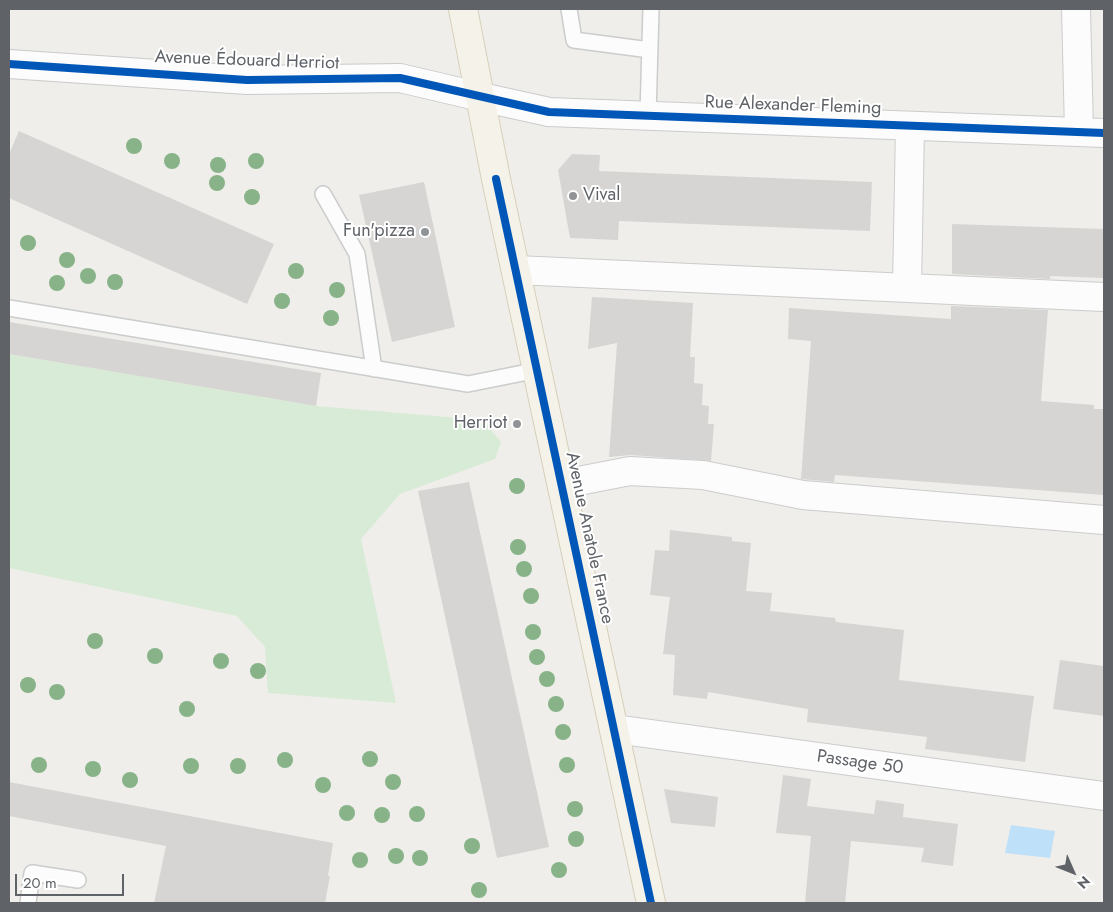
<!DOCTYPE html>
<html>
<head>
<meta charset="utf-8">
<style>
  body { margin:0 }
  #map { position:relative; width:1113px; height:912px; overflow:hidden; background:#efeeea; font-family:Jost,sans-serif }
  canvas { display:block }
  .frame { position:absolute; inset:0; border:10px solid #5f6368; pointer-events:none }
  .north { position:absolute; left:1048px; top:847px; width:50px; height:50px; -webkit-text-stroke:4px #fff; paint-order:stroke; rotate:134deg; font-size:14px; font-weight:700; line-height:20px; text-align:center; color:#5f6368 }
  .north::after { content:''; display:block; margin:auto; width:18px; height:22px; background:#5f6368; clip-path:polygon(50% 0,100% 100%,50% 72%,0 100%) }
  .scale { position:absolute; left:15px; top:874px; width:109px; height:22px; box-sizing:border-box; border:2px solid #5f6368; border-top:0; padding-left:6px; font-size:15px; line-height:18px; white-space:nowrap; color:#5f6368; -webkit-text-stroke:4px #fff; paint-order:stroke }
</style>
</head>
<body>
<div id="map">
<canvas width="1113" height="912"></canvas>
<div class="frame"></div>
<div class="north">N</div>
<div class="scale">20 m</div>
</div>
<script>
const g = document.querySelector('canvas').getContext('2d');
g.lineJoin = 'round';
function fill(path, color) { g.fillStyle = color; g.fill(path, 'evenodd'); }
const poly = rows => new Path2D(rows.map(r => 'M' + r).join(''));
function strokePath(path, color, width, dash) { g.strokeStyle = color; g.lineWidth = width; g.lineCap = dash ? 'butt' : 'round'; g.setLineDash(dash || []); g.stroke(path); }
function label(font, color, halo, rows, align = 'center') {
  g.font = font + ' Jost,sans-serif'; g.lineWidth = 4; g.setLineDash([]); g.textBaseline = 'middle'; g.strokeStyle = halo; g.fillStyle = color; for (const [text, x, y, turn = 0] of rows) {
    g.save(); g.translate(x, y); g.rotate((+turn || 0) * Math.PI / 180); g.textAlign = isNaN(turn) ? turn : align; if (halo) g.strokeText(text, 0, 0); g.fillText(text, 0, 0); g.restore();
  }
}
fill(poly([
  [9,354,316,406,483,420,501,442,495,459,400,494,361,539,396,703,268,693,265,647,237,616,9,568]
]), '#d8ebd6');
fill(poly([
  [1011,825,1055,831,1050,858,1005,853]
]), '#bfe0f9');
fill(poly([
  [19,131,274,244,247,304,9,198,9,154],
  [572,154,600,155,599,171,872,182,870,231,619,221,618,240,570,238,558,170],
  [424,182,455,327,392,342,359,195],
  [952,224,1104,229,1104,278,1050,276,1050,279,952,274],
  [592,297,693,303,690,357,695,357,694,383,703,384,702,405,709,406,708,424,714,424,711,461,631,455,609,457,617,343,588,349],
  [951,306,1048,310,1041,401,1094,405,1094,409,1104,409,1104,495,835,475,834,482,801,479,811,341,788,339,789,308,951,319],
  [9,322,321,373,316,406,9,354],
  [469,482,549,847,497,858,418,491],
  [670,530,732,537,732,541,751,543,746,591,772,593,770,611,835,618,836,622,904,630,899,680,1034,696,1025,762,925,749,927,737,807,722,808,709,708,692,707,699,673,695,675,655,663,654,670,597,650,595,655,550,669,551],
  [1060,660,1104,666,1104,716,1053,709],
  [783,775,811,779,807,806,874,814,876,800,904,804,903,817,958,824,953,866,921,862,924,848,851,841,845,903,805,903,811,836,776,833],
  [9,782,333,843,328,876,330,876,325,903,154,903,166,846,9,816],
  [664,789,718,797,715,827,671,823]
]), '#d6d5d3');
const lane = poly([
  [569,9,574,40,650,50],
  [648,115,651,9],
  [323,194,357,254,374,369],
  [9,308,468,384,538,370],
  [28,903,32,873,78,880]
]);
const street = poly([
  [1076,9,1079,131],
  [481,97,549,112,1104,133],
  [516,270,1104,297],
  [907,288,910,126],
  [563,484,630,471,703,475,803,495,1104,520],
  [615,729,1104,796]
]);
const secondary = poly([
  [9,64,247,80,400,78,481,97]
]);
const primary = poly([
  [463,9,496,179,651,903]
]);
strokePath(lane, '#cbcccc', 18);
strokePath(street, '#cbcccc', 30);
strokePath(secondary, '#cacacb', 30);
strokePath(primary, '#d7ceb8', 30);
strokePath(lane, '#fdfcfc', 15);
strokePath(street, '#fdfcfc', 28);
strokePath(secondary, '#fdfcfc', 28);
strokePath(primary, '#f4f2e9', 28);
strokePath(poly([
  [9,64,247,80,400,78,549,112,1104,133],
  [496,179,651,903]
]), '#0057b8', 8);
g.fillStyle = '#88b388';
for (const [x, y] of [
  [134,146],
  [172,161],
  [256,161],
  [218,165],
  [217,183],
  [252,197],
  [28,243],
  [67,260],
  [296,271],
  [88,276],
  [115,282],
  [57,283],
  [337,290],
  [282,301],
  [331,318],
  [517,486],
  [518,547],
  [524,569],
  [531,596],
  [533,632],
  [95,641],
  [155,656],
  [537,657],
  [221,661],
  [258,671],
  [547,679],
  [28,685],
  [57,692],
  [556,704],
  [187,709],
  [563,732],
  [370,759],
  [285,760],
  [39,765],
  [567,765],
  [191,766],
  [238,766],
  [93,769],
  [130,780],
  [393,782],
  [323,785],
  [575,809],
  [347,813],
  [417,814],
  [382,815],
  [576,839],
  [472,846],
  [396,856],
  [420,858],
  [360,860],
  [559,870],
  [479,890]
]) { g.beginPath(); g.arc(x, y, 8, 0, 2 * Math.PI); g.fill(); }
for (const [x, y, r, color] of [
  [573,196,5,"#919496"],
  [425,232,5,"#919496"],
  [517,424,5,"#919496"]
]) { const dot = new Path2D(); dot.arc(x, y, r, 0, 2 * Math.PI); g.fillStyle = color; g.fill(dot); strokePath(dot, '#fff', 2); }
label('18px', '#5f6368', '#fff', [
  ["Avenue Édouard Herriot",247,61,2],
  ["Rue Alexander Fleming",793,106,2],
  ["Avenue Anatole France",589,538,78],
  ["Passage 50",860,763,8]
]);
label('18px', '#5f6368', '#fff', [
  ["Vival",583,196,"left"],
  ["Fun'pizza",415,232],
  ["Herriot",507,424]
], 'right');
</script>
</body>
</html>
